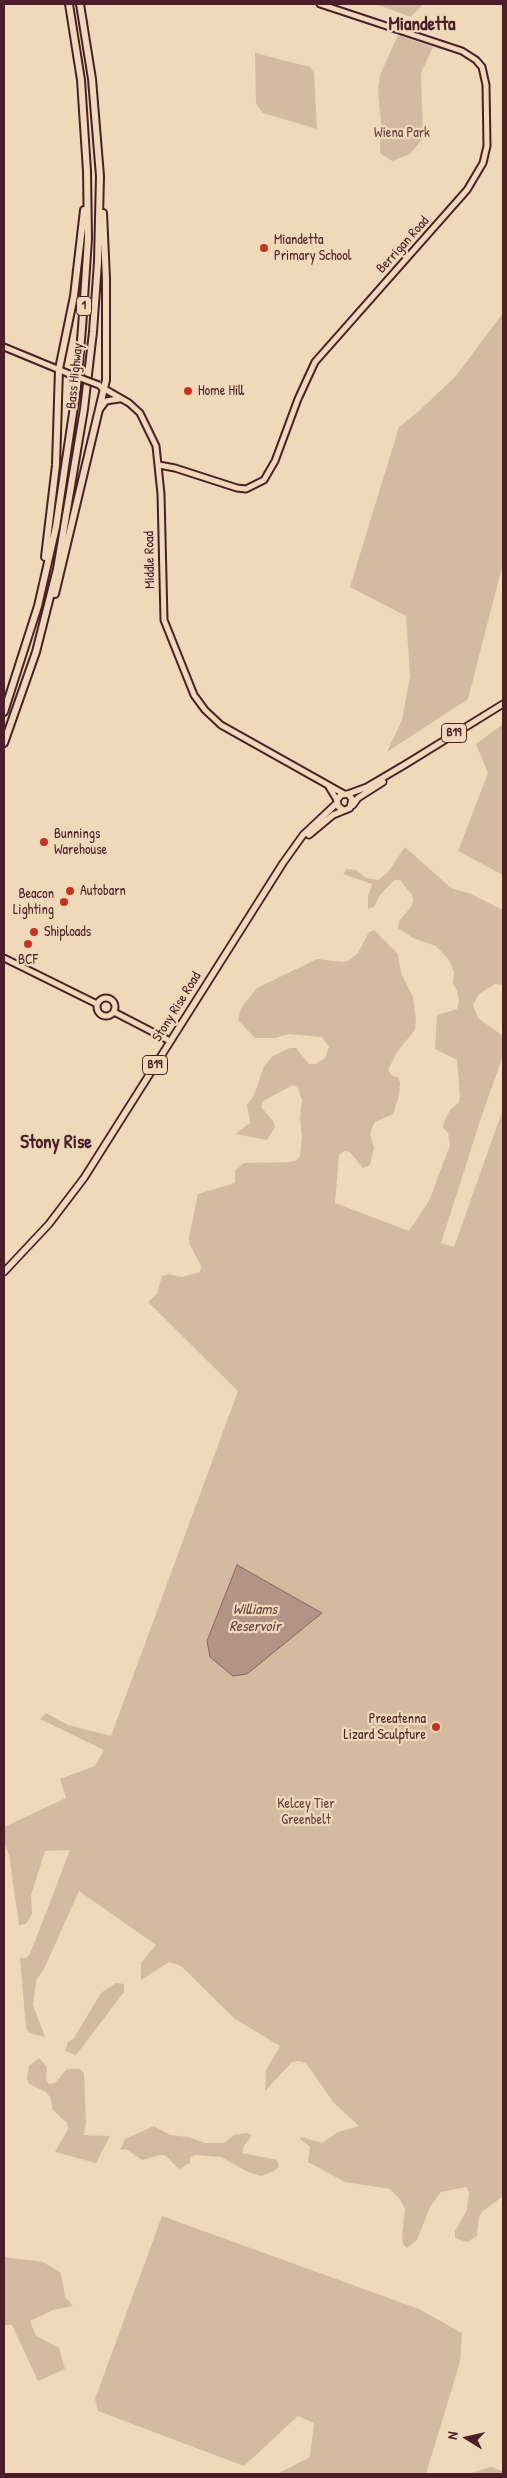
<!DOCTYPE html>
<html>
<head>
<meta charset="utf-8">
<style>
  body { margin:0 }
  #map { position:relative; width:507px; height:2478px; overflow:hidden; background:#efd9b8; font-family:"Patrick Hand",sans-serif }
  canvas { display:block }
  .frame { position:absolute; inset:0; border:5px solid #4a1f2b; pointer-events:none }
  .north { position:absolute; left:442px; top:2413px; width:50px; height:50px; -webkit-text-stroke:4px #efd9b8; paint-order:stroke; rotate:280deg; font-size:14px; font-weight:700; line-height:20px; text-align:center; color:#4a1f2b }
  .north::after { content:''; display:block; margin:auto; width:18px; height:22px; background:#4a1f2b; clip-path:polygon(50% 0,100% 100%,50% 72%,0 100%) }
</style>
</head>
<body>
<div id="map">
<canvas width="507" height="2478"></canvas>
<div class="frame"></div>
<div class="north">N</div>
</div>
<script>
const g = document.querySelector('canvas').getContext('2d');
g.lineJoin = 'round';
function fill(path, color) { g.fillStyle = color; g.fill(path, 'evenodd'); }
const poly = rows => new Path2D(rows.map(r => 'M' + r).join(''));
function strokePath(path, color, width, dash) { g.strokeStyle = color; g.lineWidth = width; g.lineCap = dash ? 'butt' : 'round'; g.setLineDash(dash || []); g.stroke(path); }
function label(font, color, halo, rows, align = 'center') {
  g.font = font + ' "Patrick Hand",sans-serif'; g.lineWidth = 4.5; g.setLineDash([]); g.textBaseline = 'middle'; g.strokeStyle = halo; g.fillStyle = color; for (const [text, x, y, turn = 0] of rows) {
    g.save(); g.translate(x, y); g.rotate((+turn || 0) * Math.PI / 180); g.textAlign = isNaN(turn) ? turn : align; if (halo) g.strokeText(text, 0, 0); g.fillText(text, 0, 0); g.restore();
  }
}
fill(poly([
  [375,4,423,4,411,17],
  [398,35,433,47,421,73,423,138,410,154,392,161,380,153,381,123,378,90,380,75],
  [255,53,310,67,314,73,317,129,263,113,256,104],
  [503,313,503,563,468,699,387,752,402,720,410,676,406,616,350,587,399,427,418,412,456,376],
  [503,724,503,875,458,851,488,773,476,744],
  [405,847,451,888,471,894,503,910,503,985,495,984,479,994,473,1005,478,1018,503,1036,503,1056,482,1115,441,1243,454,1247,503,1109,503,2196,483,2211,479,2217,477,2236,467,2242,455,2238,455,2231,467,2210,469,2192,466,2187,441,2192,430,2207,417,2240,407,2248,403,2244,402,2237,405,2209,399,2198,390,2189,345,2182,308,2162,310,2147,300,2139,302,2137,322,2143,338,2132,359,2126,333,2102,306,2063,299,2061,292,2062,265,2091,266,2070,280,2046,235,2019,181,1966,169,1962,141,1980,141,1963,156,1945,79,1891,44,1969,36,1981,33,2005,45,2037,29,2033,26,2027,20,1958,26,1958,30,1954,70,1850,45,1851,31,1895,32,1914,26,1924,19,1925,9,1855,4,1842,4,1827,66,1798,60,1779,95,1766,104,1750,40,1719,46,1713,68,1725,111,1736,238,1391,148,1302,157,1294,162,1276,168,1274,182,1277,200,1272,201,1266,189,1243,189,1237,198,1194,235,1183,235,1171,244,1163,290,1162,296,1161,300,1156,302,1137,300,1118,302,1100,298,1088,293,1085,263,1101,261,1107,273,1121,275,1127,267,1140,235,1134,250,1123,247,1105,254,1095,264,1066,273,1056,290,1048,296,1048,309,1064,315,1064,325,1058,329,1047,322,1037,289,1034,276,1038,255,1038,238,1020,241,1008,257,988,317,959,342,962,348,961,358,953,369,932,374,930,398,954,401,973,413,997,416,1018,415,1030,397,1052,388,1070,392,1076,398,1077,400,1083,399,1096,393,1114,375,1122,372,1128,370,1134,374,1147,370,1165,363,1168,350,1152,344,1151,339,1155,335,1203,409,1231,429,1201,450,1145,448,1132,443,1128,444,1122,450,1110,459,1102,460,1096,457,1060,435,1049,437,1015,457,1009,459,1002,457,990,453,984,454,972,449,960,436,946,413,938,398,928,399,921,411,907,413,901,412,895,400,880,394,880,380,895,374,907,368,909,368,896,372,884,343,874,347,869,356,870,366,878,378,880,388,872],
  [116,1983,124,1984,124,1992,76,2055,65,2051,68,2042,74,2038,101,1993],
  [39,2058,47,2067,46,2079,49,2084,55,2083,67,2069,80,2069,84,2073,86,2123,84,2135,110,2136,96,2163,55,2152,68,2129,67,2123,53,2110,50,2097,46,2092,29,2084,27,2078,29,2066],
  [154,2126,170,2135,188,2137,205,2143,224,2143,234,2135,246,2133,252,2135,244,2146,242,2153,277,2160,279,2166,274,2171,261,2176,248,2172,221,2157,196,2155,190,2157,190,2163,179,2169,166,2156,160,2155,142,2160,126,2149,120,2150,125,2139],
  [162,2216,419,2309,462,2333,460,2362,426,2474,277,2474,310,2457,314,2423,298,2416,244,2466,98,2411,95,2399],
  [4,2257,43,2262,61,2273,65,2297,73,2306,53,2310,30,2321,36,2336,59,2348,65,2369,38,2381,12,2325,4,2325],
  [491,2467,503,2471,503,2474,468,2474]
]), '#d4bba0');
const water = poly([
  [237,1565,322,1613,247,1674,233,1676,210,1657,207,1641,237,1565]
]);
fill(water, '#b39484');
strokePath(water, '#896560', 1);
const secondary = poly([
  [4,347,67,373],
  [101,387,129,403,140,413,156,446,161,494,164,620,194,695,205,710,221,725,344,794],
  [100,409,106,401,119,399],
  [159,465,175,468,237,488,246,489,264,480,275,461,298,399,315,362,467,190,483,163,487,146,486,85,482,67,476,60,462,51,320,4],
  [329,787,337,800],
  [4,958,97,1004],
  '97 1007a9 9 0 1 1 18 0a9 9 0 1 1-18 0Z',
  [114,1012,170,1041]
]);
const primary = poly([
  [348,794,367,787,406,764,503,704],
  [353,805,358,798,383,782],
  [309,835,333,815,350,808,352,799,348,794,341,795,337,800,338,806,343,810],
  [4,1272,49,1224,84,1178,283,863,303,835,337,803]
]);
const highway = poly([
  [45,557,56,465,59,369,74,296,84,210],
  [55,594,106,380,106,279,103,213],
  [4,712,38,606,56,527,77,386,82,328,88,239,87,171,81,80,69,4],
  [4,743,36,652,57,569,84,409,93,332,98,262,100,176,92,79,80,4]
]);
strokePath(secondary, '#4a1f2b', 9);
strokePath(primary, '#4a1f2b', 9);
strokePath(highway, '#4a1f2b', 10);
strokePath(secondary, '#efd9b8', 5);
strokePath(primary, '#efd9b8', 5.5);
strokePath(highway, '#efd9b8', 6);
const secondaryBridge = poly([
  [67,373,99,385]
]);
strokePath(secondaryBridge, '#4a1f2b', 9, []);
strokePath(secondaryBridge, '#efd9b8', 5);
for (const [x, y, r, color] of [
  [264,248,5,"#c8321e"],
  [188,391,5,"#c8321e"],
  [44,842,5,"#c8321e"],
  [70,891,5,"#c8321e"],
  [64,902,5,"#c8321e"],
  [34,932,5,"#c8321e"],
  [28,944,5,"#c8321e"],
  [436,1727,5,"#c8321e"]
]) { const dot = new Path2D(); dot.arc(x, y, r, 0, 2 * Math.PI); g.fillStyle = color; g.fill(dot); strokePath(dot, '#efd9b8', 2); }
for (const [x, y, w] of [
  [84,306,15],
  [454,733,25],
  [155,1065,25]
]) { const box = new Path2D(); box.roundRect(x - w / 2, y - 9.5, w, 19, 4); g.fillStyle = '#efd9b8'; g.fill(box); strokePath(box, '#4a1f2b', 1); }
label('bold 12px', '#4a1f2b', null, [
  ["1",84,306],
  ["B19",454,733],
  ["B19",155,1065]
]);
label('14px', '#663e42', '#efd9b8', [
  ["Wiena Park",402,133],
  ["Kelcey Tier",306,1804],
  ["Greenbelt",306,1820]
]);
label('14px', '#4a1f2b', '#efd9b8', [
  ["Miandetta",274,240],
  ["Primary School",274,256],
  ["Home Hill",198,391],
  ["Bunnings",54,834],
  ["Warehouse",54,850],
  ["Autobarn",80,891],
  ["Beacon",54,894,"right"],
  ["Lighting",54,910,"right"],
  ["Shiploads",44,932],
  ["BCF",28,960,"center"],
  ["Preeatenna",426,1719,"right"],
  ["Lizard Sculpture",426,1735,"right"]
], 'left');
label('14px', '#4a1f2b', '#efd9b8', [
  ["Berrigan Road",403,245,-48],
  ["Bass Highway",75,376,-84],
  ["Middle Road",150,560,-91],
  ["Stony Rise Road",177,1007,-58]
]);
label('italic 15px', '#643c41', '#efd9b8', [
  ["Williams",255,1610],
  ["Reservoir",255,1627]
]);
label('bold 19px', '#4a1f2b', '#efd9b8', [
  ["Miandetta",422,25],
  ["Stony Rise",56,1143]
]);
</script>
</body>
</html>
